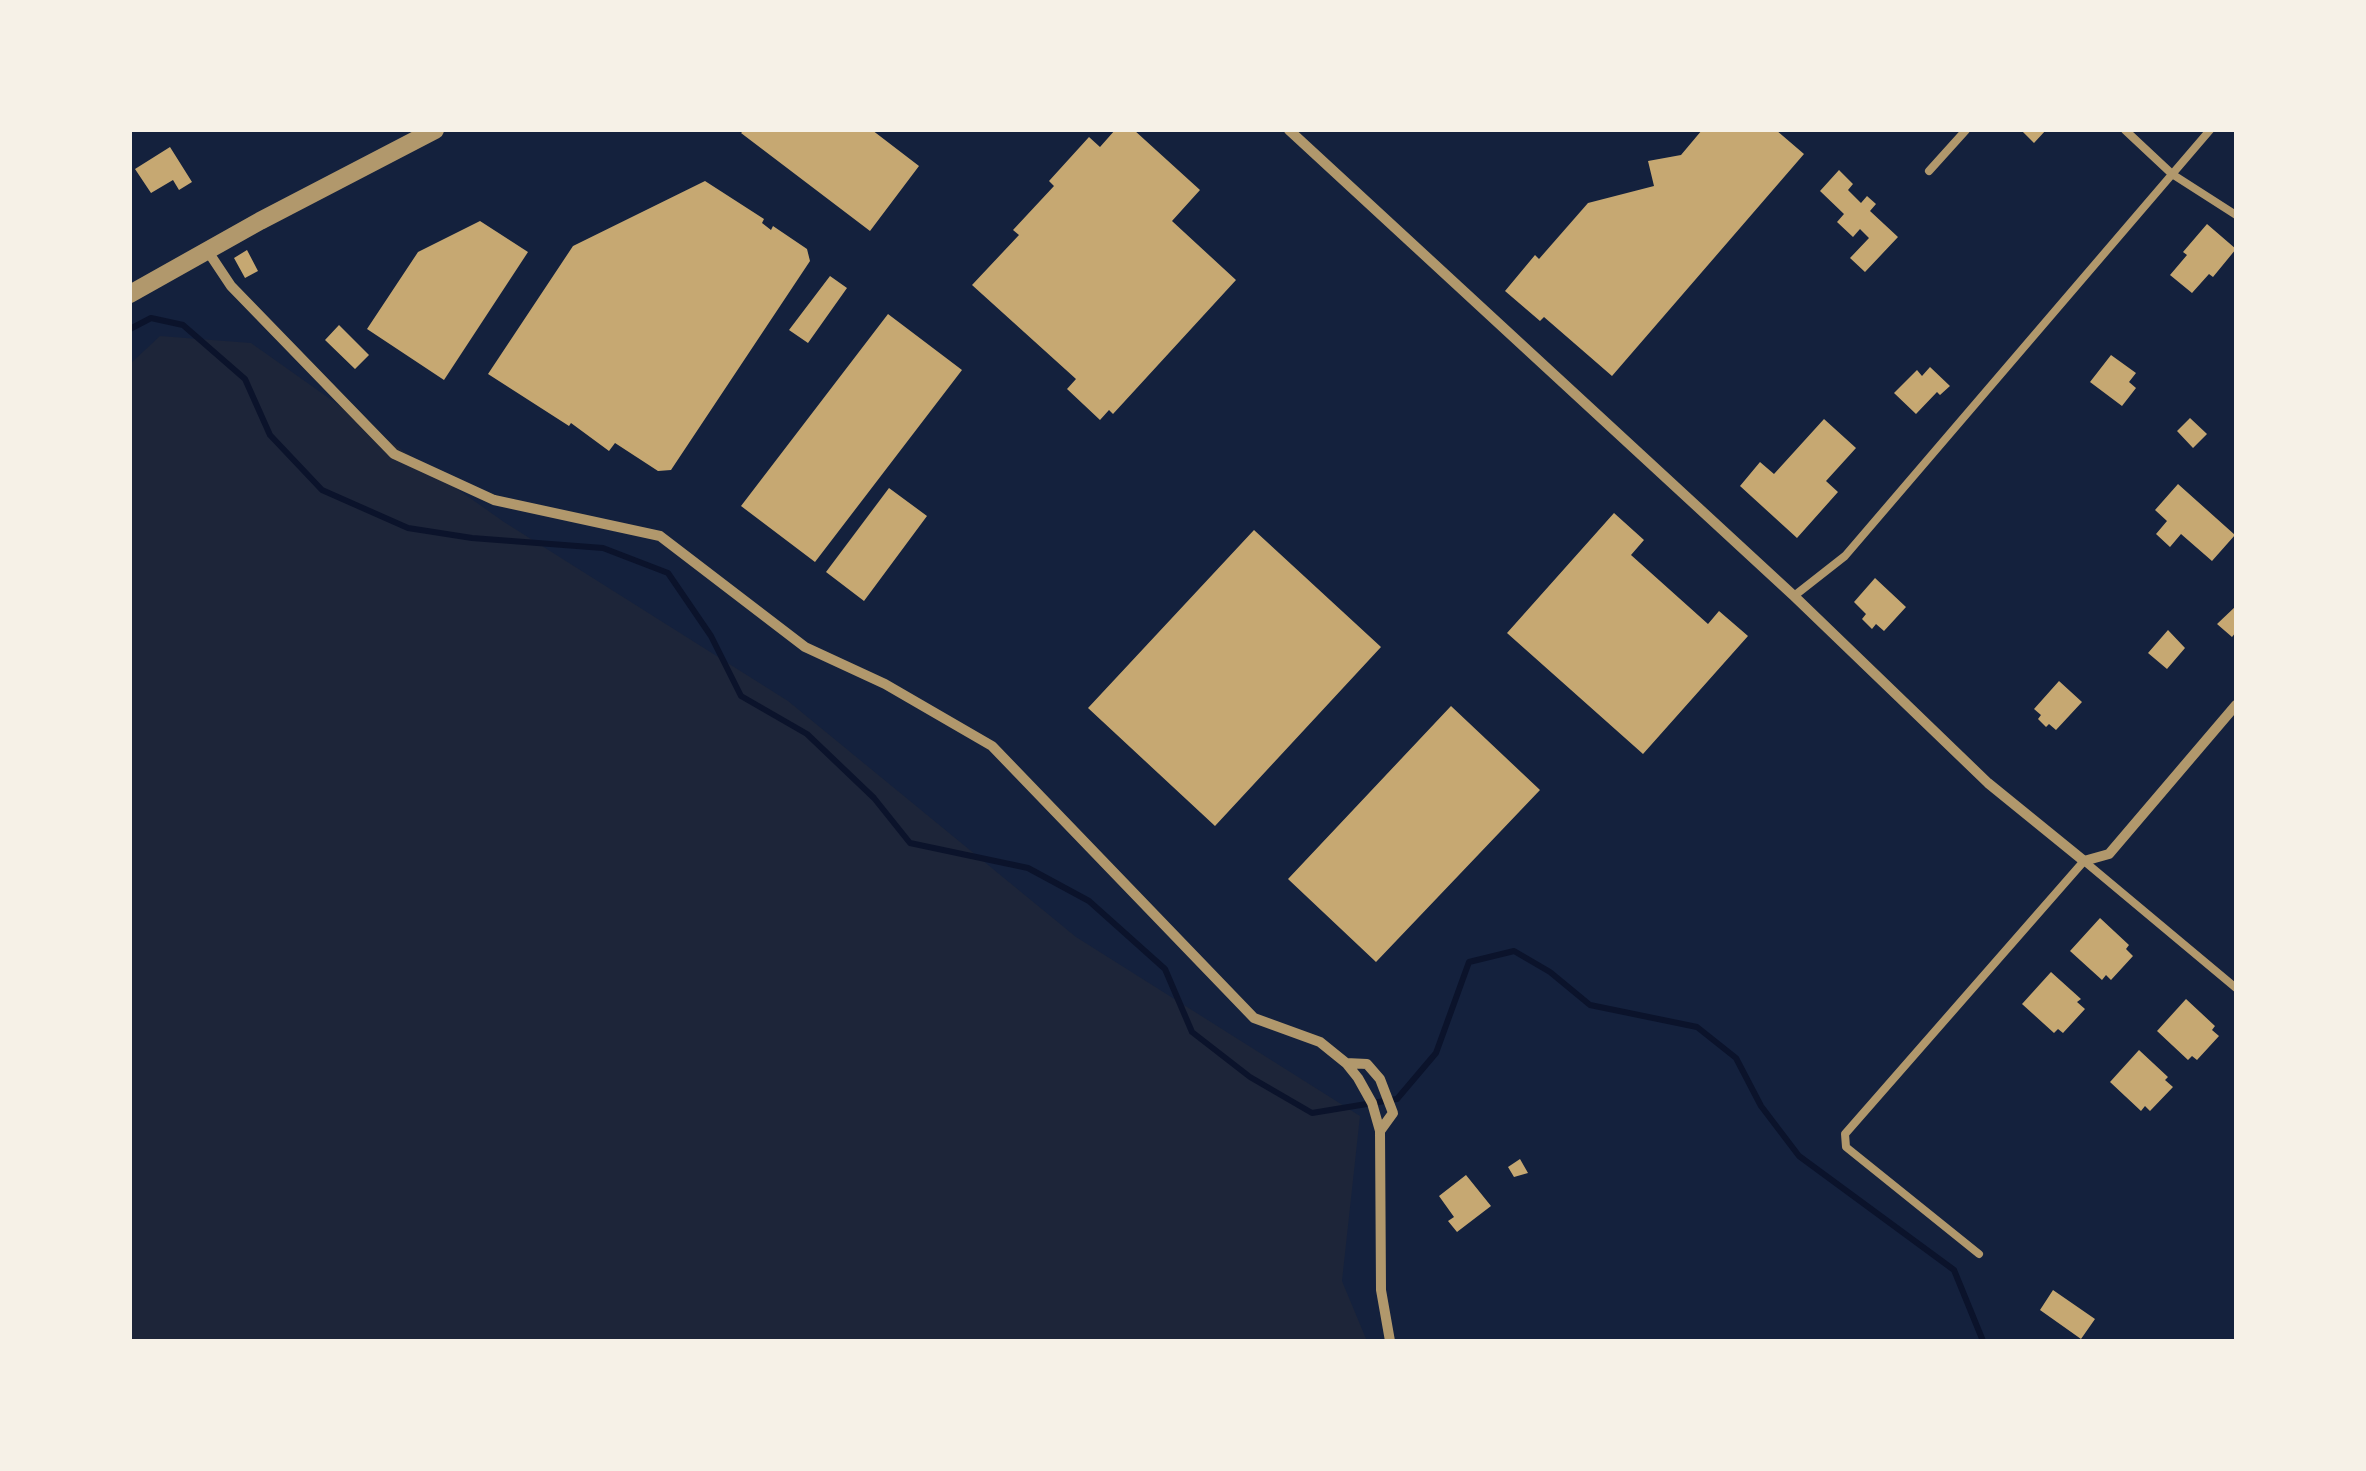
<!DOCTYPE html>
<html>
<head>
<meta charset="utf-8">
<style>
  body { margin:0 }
  #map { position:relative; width:2366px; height:1471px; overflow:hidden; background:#14213d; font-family:Overpass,sans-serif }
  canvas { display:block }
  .frame { position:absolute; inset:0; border:132px solid #f6f1e7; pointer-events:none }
</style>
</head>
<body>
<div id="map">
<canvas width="2366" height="1471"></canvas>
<div class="frame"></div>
</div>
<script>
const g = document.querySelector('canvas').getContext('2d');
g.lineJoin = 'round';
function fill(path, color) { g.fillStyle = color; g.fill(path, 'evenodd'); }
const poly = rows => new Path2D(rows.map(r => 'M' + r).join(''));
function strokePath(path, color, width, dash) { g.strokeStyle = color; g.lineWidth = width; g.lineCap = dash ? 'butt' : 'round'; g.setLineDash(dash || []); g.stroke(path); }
fill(poly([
  [160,336,251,343,504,522,788,701,1076,937,1360,1116,1342,1281,1367,1341,130,1341,130,364]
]), '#1d2539');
strokePath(poly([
  [130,329,151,318,183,325,245,379,270,435,322,490,408,528,472,538,603,548,668,573,711,636,741,696,807,734,874,798,910,843,1028,868,1089,901,1165,969,1192,1032,1250,1077,1312,1113,1397,1099,1436,1053,1469,962,1514,951,1550,972,1590,1005,1697,1027,1736,1058,1761,1106,1799,1156,1954,1270,1983,1341]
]), '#0b132b', 6);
fill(poly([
  [744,130,872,130,919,166,870,231,741,133],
  [1115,130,1134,130,1200,190,1172,221,1236,280,1113,414,1109,410,1100,420,1067,389,1076,379,972,285,1019,235,1013,230,1054,186,1049,181,1089,137,1100,147],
  [1702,130,1776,130,1804,154,1612,376,1544,317,1540,321,1505,291,1535,255,1539,259,1588,203,1654,186,1648,161,1681,155],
  [2021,130,2046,130,2034,143],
  [170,147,192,182,179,190,173,180,151,193,135,169],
  [1839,170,1853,184,1848,190,1861,203,1867,196,1876,204,1870,211,1898,237,1865,272,1850,258,1869,238,1860,229,1853,237,1837,222,1844,214,1820,191],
  [705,181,764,219,762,223,771,230,773,226,807,249,810,261,671,470,658,471,615,443,609,451,571,423,569,426,488,374,573,246],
  [480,221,528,252,444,380,367,329,418,252],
  [2207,224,2236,249,2213,277,2209,274,2192,293,2170,275,2187,255,2183,252],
  [247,250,258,271,245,278,234,258],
  [830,276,847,288,808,343,789,330],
  [888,314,962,370,815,562,741,506],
  [339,325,369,355,355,369,325,340],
  [2111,355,2136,373,2129,382,2136,388,2122,406,2090,382],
  [1930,367,1950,386,1940,395,1937,392,1916,414,1894,393,1917,370,1922,376],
  [2190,418,2207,434,2193,448,2177,431],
  [1824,419,1856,448,1826,481,1838,492,1797,538,1740,486,1760,462,1774,474],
  [2178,484,2235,535,2212,561,2181,534,2170,547,2156,534,2167,521,2155,510],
  [889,488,927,516,864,601,826,572],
  [1614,513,1644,540,1631,555,1708,624,1719,611,1748,636,1643,754,1507,633],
  [1254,530,1381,647,1215,826,1088,708],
  [1875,578,1906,607,1884,631,1876,624,1872,629,1862,619,1866,614,1854,602],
  [2236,606,2236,632,2232,637,2217,624],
  [2168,630,2185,648,2167,669,2148,653],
  [2059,681,2082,702,2056,730,2049,724,2046,727,2038,719,2041,715,2034,709],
  [1451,706,1540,790,1376,962,1288,879],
  [2100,918,2129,945,2126,949,2133,956,2111,980,2106,975,2102,980,2070,951],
  [2051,972,2081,999,2077,1002,2085,1009,2063,1033,2058,1029,2054,1033,2022,1004],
  [2186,999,2215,1026,2212,1030,2219,1036,2197,1060,2192,1056,2188,1060,2157,1031],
  [2139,1050,2168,1077,2165,1080,2173,1087,2150,1111,2145,1106,2141,1111,2110,1082],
  [1520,1159,1528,1173,1514,1177,1508,1167],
  [1466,1175,1491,1206,1457,1232,1448,1221,1454,1217,1439,1196],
  [2053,1290,2095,1319,2081,1339,2040,1310]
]), '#c6a872');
strokePath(poly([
  [2125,130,2172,174,2236,215],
  [1929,171,1966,130],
  [1794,596,1845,556,2210,130],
  [1979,1254,1846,1147,1845,1134,2084,861,2236,988]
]), '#b1986c', 8);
strokePath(poly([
  [1289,130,1794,596,1988,783,2084,861,2109,854,2236,705],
  [207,250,231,286,394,454,494,500,660,536,805,647,885,684,992,746,1254,1018,1320,1042,1346,1063,1367,1064,1380,1079,1393,1113,1380,1131,1381,1290,1390,1341],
  [1346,1063,1358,1078,1372,1103,1380,1131]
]), '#b1986c', 10);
strokePath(poly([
  [130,294,260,221,435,130]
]), '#b1986c', 18);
</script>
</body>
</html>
